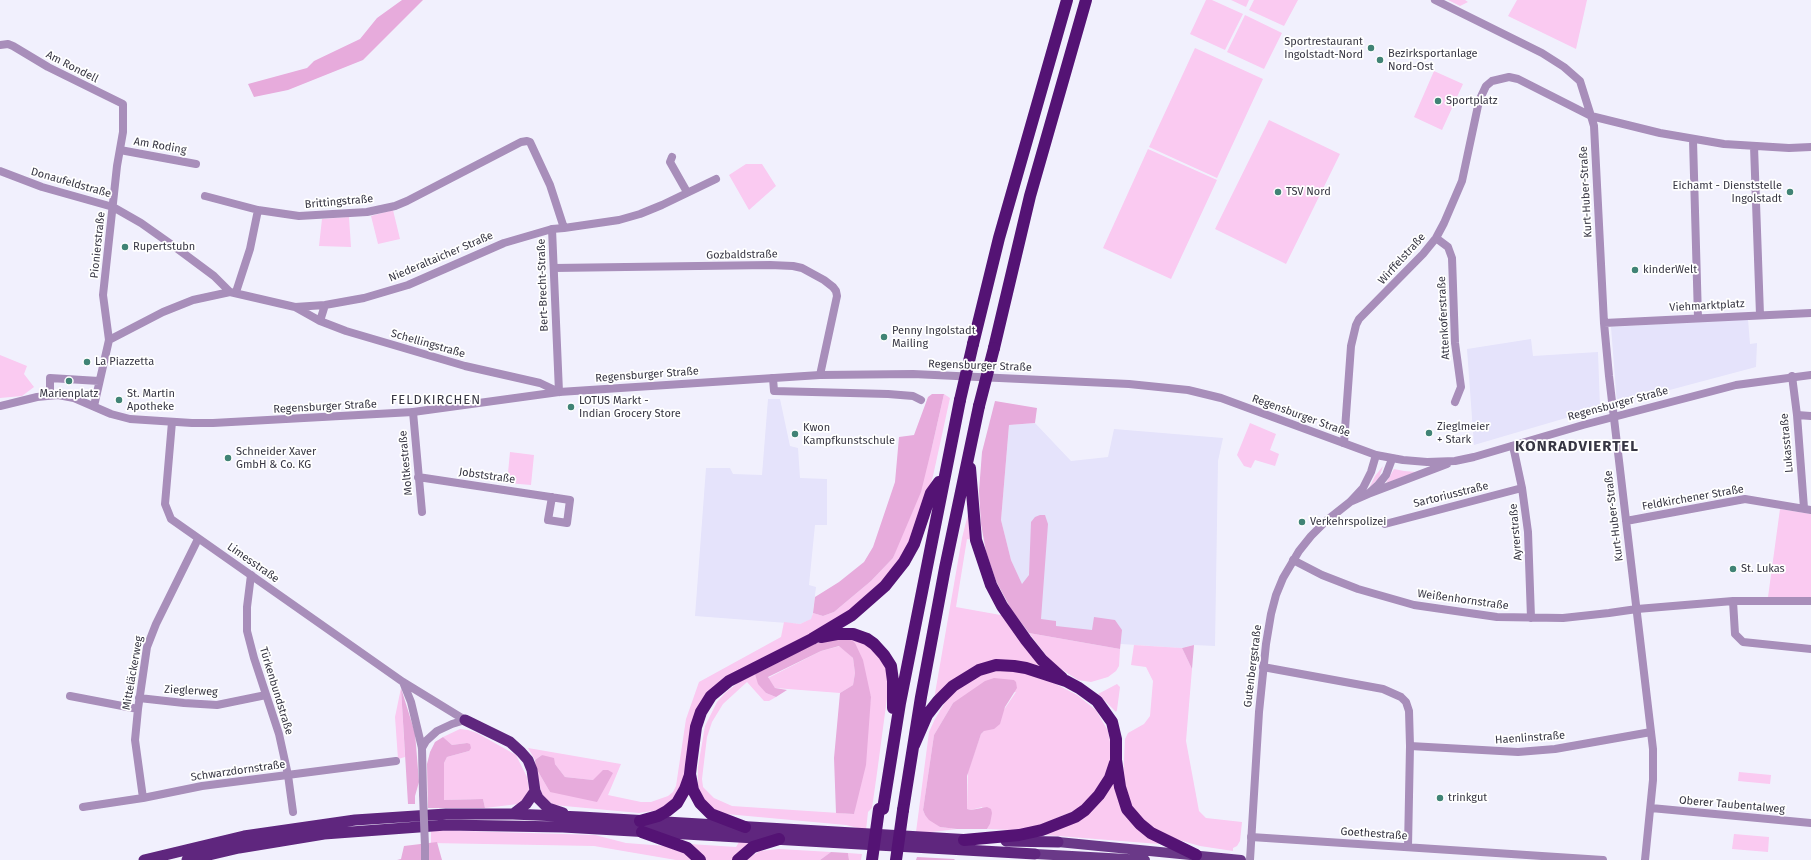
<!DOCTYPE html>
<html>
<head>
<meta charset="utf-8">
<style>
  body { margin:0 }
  canvas { display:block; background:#f1f0fd }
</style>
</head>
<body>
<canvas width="1811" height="860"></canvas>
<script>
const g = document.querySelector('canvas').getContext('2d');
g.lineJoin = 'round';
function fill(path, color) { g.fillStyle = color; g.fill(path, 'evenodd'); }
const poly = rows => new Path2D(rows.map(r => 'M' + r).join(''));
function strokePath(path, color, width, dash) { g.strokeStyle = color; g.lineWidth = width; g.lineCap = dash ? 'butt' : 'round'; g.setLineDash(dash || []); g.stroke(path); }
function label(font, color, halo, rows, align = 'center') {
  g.font = font + ' "Fira Sans",sans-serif'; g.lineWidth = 3.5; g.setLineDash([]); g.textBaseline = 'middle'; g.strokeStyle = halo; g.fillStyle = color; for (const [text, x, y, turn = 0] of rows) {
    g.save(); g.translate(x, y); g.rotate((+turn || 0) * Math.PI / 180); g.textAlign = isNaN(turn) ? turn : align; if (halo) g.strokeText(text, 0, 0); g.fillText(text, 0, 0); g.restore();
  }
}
fill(poly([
  [1748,319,1750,344,1757,343,1756,367,1617,404,1611,327],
  [1531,339,1533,356,1598,352,1600,408,1474,445,1467,349],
  [768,399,780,399,790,446,798,448,800,478,827,479,827,525,815,525,809,585,816,587,812,619,800,624,695,616,706,468,730,468,733,474,762,475],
  [1035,423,1071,461,1108,457,1114,429,1223,438,1218,461,1215,646,1194,645,1181,648,1121,644,1056,635,1040,624,1011,560,1001,520,1009,425]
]), '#e5e3fb');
fill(poly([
  [1206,0,1212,0,1243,14,1225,50,1190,34],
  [1231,0,1249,0,1246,7],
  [1254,0,1298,0,1284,26,1249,10],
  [1448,0,1465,0,1468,2,1460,6],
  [1517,0,1587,0,1576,49,1508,16],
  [1245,15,1282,33,1264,69,1227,52],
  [1195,48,1263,79,1217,178,1149,147],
  [1434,71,1463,84,1442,130,1414,117],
  [1269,120,1340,154,1286,264,1215,229],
  [1148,149,1217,180,1171,279,1103,248],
  [746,164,762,164,776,186,749,210,729,175],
  [393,210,400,239,378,244,371,216],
  [349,217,351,247,319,246,322,219],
  [0,355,27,366,24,374,34,387,22,396,0,398],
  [944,394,950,398,933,476,924,507,904,554,880,586,841,618,709,691,684,785,666,809,639,813,554,805,547,800,542,795,536,768,550,792,593,780,565,777,555,764,542,755,535,760,528,748,621,764,608,795,641,802,651,802,668,796,673,792,676,786,686,719,699,682,781,637,784,622,800,624,811,619,813,613,823,616,834,612,871,581,893,558,932,447],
  [1250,423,1276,434,1270,450,1279,454,1275,466,1255,460,1251,468,1244,466,1237,455],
  [510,452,534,455,531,485,507,483],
  [1383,466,1379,478,1369,488,1375,476],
  [1394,469,1404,471,1416,472,1386,483],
  [970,506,973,540,967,539,956,607,1006,616,1046,670,1007,661,934,699,962,538],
  [1780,509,1811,514,1811,597,1768,597],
  [1029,633,1120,649,1119,666,1116,671,1108,677,1091,682,1078,680,1052,663],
  [849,638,863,643,879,655,888,673,887,698,877,773,872,808,868,812,866,830,846,825,726,814,716,811,707,804,701,795,698,786,698,767,705,726,717,702,726,692,739,682,755,674,766,693,776,697,769,701,764,701,747,682,723,704,712,722,707,737,702,779,703,787,714,798,732,806,854,814,871,697],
  [1134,645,1182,648,1192,669,1186,741,1199,811,1206,818,1242,822,1240,841,1237,846,1233,848,1233,851,1200,846,1172,838,1147,826,1131,807,1123,781,1125,739,1128,733,1144,724,1150,716,1153,681,1146,667,1131,665],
  [840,646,853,658,855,673,853,685,840,693,775,688,768,678,821,651],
  [997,669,1021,672,1050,681,1077,695,1096,710,1108,731,1110,742,1110,762,1103,783,1081,808,1035,827,1012,830,987,829,990,824,982,807,971,810,967,809,968,771,981,734,1003,711,1016,692,953,703,934,735,923,810,925,815,940,827,957,829,932,832,916,832,929,732,935,719,950,694,974,677],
  [1117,684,1120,687,1117,710,1116,712,1098,694],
  [401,688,405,757,398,759,395,717],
  [460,729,468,730,477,733,516,755,527,777,529,789,528,795,518,804,485,808,483,799,444,800,444,763,447,757,469,751,467,743,452,745,443,737],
  [1739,772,1771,775,1770,784,1738,781],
  [1113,782,1159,844,1045,835],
  [431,830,595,835,626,843,666,846,681,849,695,860,676,860,594,846,431,843],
  [1734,834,1769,837,1768,852,1732,849],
  [739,842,755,843,733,860,705,860,690,844,736,847],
  [779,849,831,852,820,860,745,860,760,851],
  [848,853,862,854,861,860,849,860]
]), '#facaf1');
fill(poly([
  [402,0,423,0,363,60,288,90,254,97,248,84,307,68,314,61,360,39,377,18],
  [932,394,944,394,932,447,921,492,893,558,871,581,834,612,823,616,813,613,815,597,839,582,864,562,873,547,895,482,899,437,914,435,928,397],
  [995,401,1037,408,1035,423,1009,425,1001,520,1011,560,1022,584,1029,575,1031,522,1035,517,1040,515,1045,515,1048,524,1041,619,1056,621,1056,626,1092,630,1094,617,1115,620,1122,630,1120,649,1029,633,1011,609,996,581,986,552,981,524,979,491,982,452],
  [849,638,855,643,863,660,871,697,866,765,854,814,836,813,834,758,840,693,853,685,855,673,853,658,839,646,821,651,768,677,775,688,787,690,776,697,766,693,758,684,755,674,814,644,824,641],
  [1194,645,1192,669,1182,648],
  [994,678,1014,680,1016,682,1017,688,1005,707,1000,724,994,729,984,731,981,734,967,776,967,809,971,810,987,807,991,809,992,813,990,824,987,829,957,829,940,827,929,820,925,815,923,810,934,735,953,703,985,681],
  [401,688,415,733,419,782,415,796,415,804,408,804],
  [443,737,452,745,467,743,470,744,471,748,469,751,447,757,444,763,444,800,483,799,485,808,428,808,427,764,430,752,435,742],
  [542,755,554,758,555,764,565,777,593,780,603,770,608,770,613,773,597,802,550,792,536,768,535,760],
  [437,842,442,860,397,860,401,859,404,846],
  [831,852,848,853,849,860,820,860],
  [917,857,954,859,955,860,916,860]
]), '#e7abdc');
strokePath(poly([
  [1435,0,1542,53,1564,67,1580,81,1591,116,1594,126,1604,323,1609,376,1653,749,1653,780,1645,860],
  [0,45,8,44,13,46,48,67,123,104,123,132,117,166,103,295,109,340,94,406],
  [1693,140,1698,318],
  [1754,146,1760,315],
  [120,150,196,164],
  [672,157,670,162,687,192],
  [0,171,42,187,113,207,141,223,175,247,214,276,230,292],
  [205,196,258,210,299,216,367,212,395,206,407,201,521,142,527,141,530,142,550,185,564,228,552,229,559,392],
  [564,228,619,220,640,214,662,205,716,179],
  [1436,238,1448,247,1452,258,1455,343,1461,387,1455,402],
  [554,268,770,265,793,266,802,268,824,280,833,287,836,291,837,296,820,375],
  [236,292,250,249,258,210],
  [295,307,320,321,346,331,465,366,540,383,559,392],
  [320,321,325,305],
  [1604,323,1811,313],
  [109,340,163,312,193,300,230,292,295,307,325,305,364,298,408,285,504,243,552,229],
  [1792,376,1797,415,1804,508],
  [773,378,774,391,888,394,913,396,921,400],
  [50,394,50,378,99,381],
  [413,412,422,512],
  [1797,415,1811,416],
  [1344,443,1351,346,1356,325,1359,319,1423,254,1436,238,1444,223,1462,181,1479,101,1486,86,1492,81,1509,77,1518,79,1591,116,1660,133,1724,144,1789,148,1811,147],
  [1513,446,1522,488,1528,532,1531,618],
  [418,477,570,500,567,523,548,520,552,497],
  [1626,521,1745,499,1811,510],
  [1385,524,1522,488],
  [1293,560,1322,575,1358,589,1414,605,1497,617,1563,618,1609,613,1637,609,1733,601,1811,601],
  [251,575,247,607,247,631,254,658,279,734,288,775,293,812],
  [1733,601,1735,634,1743,642,1811,649],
  [1263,667,1383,689,1401,697,1406,702,1409,711,1410,746,1408,847],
  [70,696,138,709],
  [139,698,184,703,217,705,266,695],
  [1410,746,1518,752,1555,749,1651,732],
  [143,798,135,740,138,709,147,647,156,624,198,539],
  [83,807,143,798,202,786,396,761],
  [1651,808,1811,823],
  [1251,837,1603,860]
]), '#a88eba', 8);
strokePath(poly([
  [0,406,37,397,58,395,74,398,111,414,130,419,192,423,213,423,413,412,559,392,820,375,913,374,1129,384,1188,390,1221,398,1376,455,1403,460,1427,462,1455,461,1474,457,1583,425,1736,385,1811,375],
  [172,422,165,504,171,519,403,682,465,720],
  [1368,494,1447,464],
  [1352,501,1368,494,1378,485,1386,475,1392,459],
  [403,682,411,702,422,748,423,794],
  [422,748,426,741,437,731,452,724,465,720],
  [425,860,425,847],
  [1250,860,1259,712,1266,644,1271,614,1276,595,1283,578,1299,551,1311,536,1326,521,1350,502,1363,488,1371,472,1376,455]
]), '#a88eba', 8);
strokePath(poly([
  [1058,842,1241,860],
  [1035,854,1145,860]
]), '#6a3988', 10);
strokePath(poly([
  [465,720,510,742,521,752,528,760,532,770,535,791,538,798,548,808,563,813],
  [513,814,526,804,535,791],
  [1006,841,1058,842],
  [144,860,244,836,355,820,446,814,513,814,581,817,972,840],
  [187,860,239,848,324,834,446,825,563,827,1035,854]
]), '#5f267e', 11);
strokePath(poly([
  [973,344,999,238,1067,0],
  [994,348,1030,196,1086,0],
  [970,468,976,540,991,585,1002,606,1026,640,1042,660,1062,678],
  [821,637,837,634,853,634,867,639,874,644,884,655,891,666,893,681,893,708],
  [914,745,927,715,938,701,953,686,979,670,996,665,1014,666,1026,668,1066,681,1079,688,1097,701,1112,722,1116,739,1116,760,1120,787,1127,809,1140,824,1151,833,1196,855],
  [883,809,900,703,960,400],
  [903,810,921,697,945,568,979,406],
  [640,821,658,816,667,811,677,803,685,789,690,775],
  [745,827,711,814,700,803,693,790,690,774,691,765,696,727,701,712,711,696,729,681,812,639,852,615,885,586,904,562,914,544,931,493,939,482],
  [642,832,687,848,700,860],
  [964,840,1019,835,1042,830,1075,817,1085,810,1099,795,1110,778,1115,763],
  [738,860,753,847,779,839]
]), '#541374', 12);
strokePath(poly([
  [423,794,425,847]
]), '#a88eba', 8);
strokePath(poly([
  [960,400,973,344],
  [979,406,994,348],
  [872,860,879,809],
  [896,860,903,810]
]), '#541374', 12);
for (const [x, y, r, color] of [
  [1371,48,4,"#408375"],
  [1380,60,4,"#408375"],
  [1438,101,4,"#408375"],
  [1278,192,4,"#408375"],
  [1790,192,4,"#408375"],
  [125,247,4,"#408375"],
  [1635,270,4,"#408375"],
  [884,337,4,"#408375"],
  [87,362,4,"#408375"],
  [69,381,4,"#408375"],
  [119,400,4,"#408375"],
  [571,407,4,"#408375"],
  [1429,433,4,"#408375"],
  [795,434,4,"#408375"],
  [228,458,4,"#408375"],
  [1302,522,4,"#408375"],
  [1733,569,4,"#408375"],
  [1440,798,4,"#408375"]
]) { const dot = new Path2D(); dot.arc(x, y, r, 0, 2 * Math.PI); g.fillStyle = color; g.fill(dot); strokePath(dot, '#fff', 1.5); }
label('11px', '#373643', '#fff', [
  ["Sportrestaurant",1363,42,"right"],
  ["Ingolstadt-Nord",1363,55,"right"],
  ["Bezirksportanlage",1388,54],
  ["Nord-Ost",1388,67],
  ["Sportplatz",1446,101],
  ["Eichamt - Dienststelle",1782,186,"right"],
  ["Ingolstadt",1782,199,"right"],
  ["TSV Nord",1286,192],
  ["Rupertstubn",133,247],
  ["kinderWelt",1643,270],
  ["Penny Ingolstadt",892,331],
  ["Mailing",892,344],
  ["La Piazzetta",95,362],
  ["Marienplatz",69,394,"center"],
  ["St. Martin",127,394],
  ["Apotheke",127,407],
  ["LOTUS Markt -",579,401],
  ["Indian Grocery Store",579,414],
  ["Zieglmeier",1437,427],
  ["+ Stark",1437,440],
  ["Kwon",803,428],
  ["Kampfkunstschule",803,441],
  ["Schneider Xaver",236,452],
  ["GmbH & Co. KG",236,465],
  ["Verkehrspolizei",1310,522],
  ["St. Lukas",1741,569],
  ["trinkgut",1448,798]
], 'left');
label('11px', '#373643', '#fff', [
  ["Am Rondell",72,67,27],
  ["Am Roding",160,146,10],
  ["Donaufeldstraße",71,183,16],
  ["Kurt-Huber-Straße",1586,192,-93],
  ["Brittingstraße",339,202,-5],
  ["Pionierstraße",98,245,-84],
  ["Gozbaldstraße",742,255,-1],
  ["Niederaltaicher Straße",441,257,-23],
  ["Wirffelstraße",1402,259,-48],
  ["Bert-Brecht-Straße",543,285,-92],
  ["Viehmarktplatz",1707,306,-3],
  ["Attenkoferstraße",1444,318,-93],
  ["Schellingstraße",428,344,16],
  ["Regensburger Straße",980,366,2],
  ["Regensburger Straße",647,375,-4],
  ["Regensburger Straße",1618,404,-15],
  ["Regensburger Straße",325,407,-3],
  ["Regensburger Straße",1301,416,20],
  ["Lukasstraße",1787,443,-95],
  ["Moltkestraße",406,463,-95],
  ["Jobststraße",487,476,8],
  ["Sartoriusstraße",1451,495,-14],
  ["Feldkirchener Straße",1693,498,-10],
  ["Kurt-Huber-Straße",1614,516,-97],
  ["Ayrerstraße",1516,532,-95],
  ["Limesstraße",253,563,35],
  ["Weißenhornstraße",1463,600,8],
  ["Gutenbergstraße",1253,666,-83],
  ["Mitteläckerweg",133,673,-80],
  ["Zieglerweg",191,691,3],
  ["Türkenbundstraße",276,691,73],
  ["Haenlinstraße",1530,738,-4],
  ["Schwarzdornstraße",238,771,-8],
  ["Oberer Taubentalweg",1732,805,5],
  ["Goethestraße",1374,834,4]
]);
g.letterSpacing = '1px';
label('13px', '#373643', '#fff', [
  ["FELDKIRCHEN",436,400]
]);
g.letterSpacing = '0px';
g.letterSpacing = '1px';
label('bold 15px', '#373643', '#fff', [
  ["KONRADVIERTEL",1577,447]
]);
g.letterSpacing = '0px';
</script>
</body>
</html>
